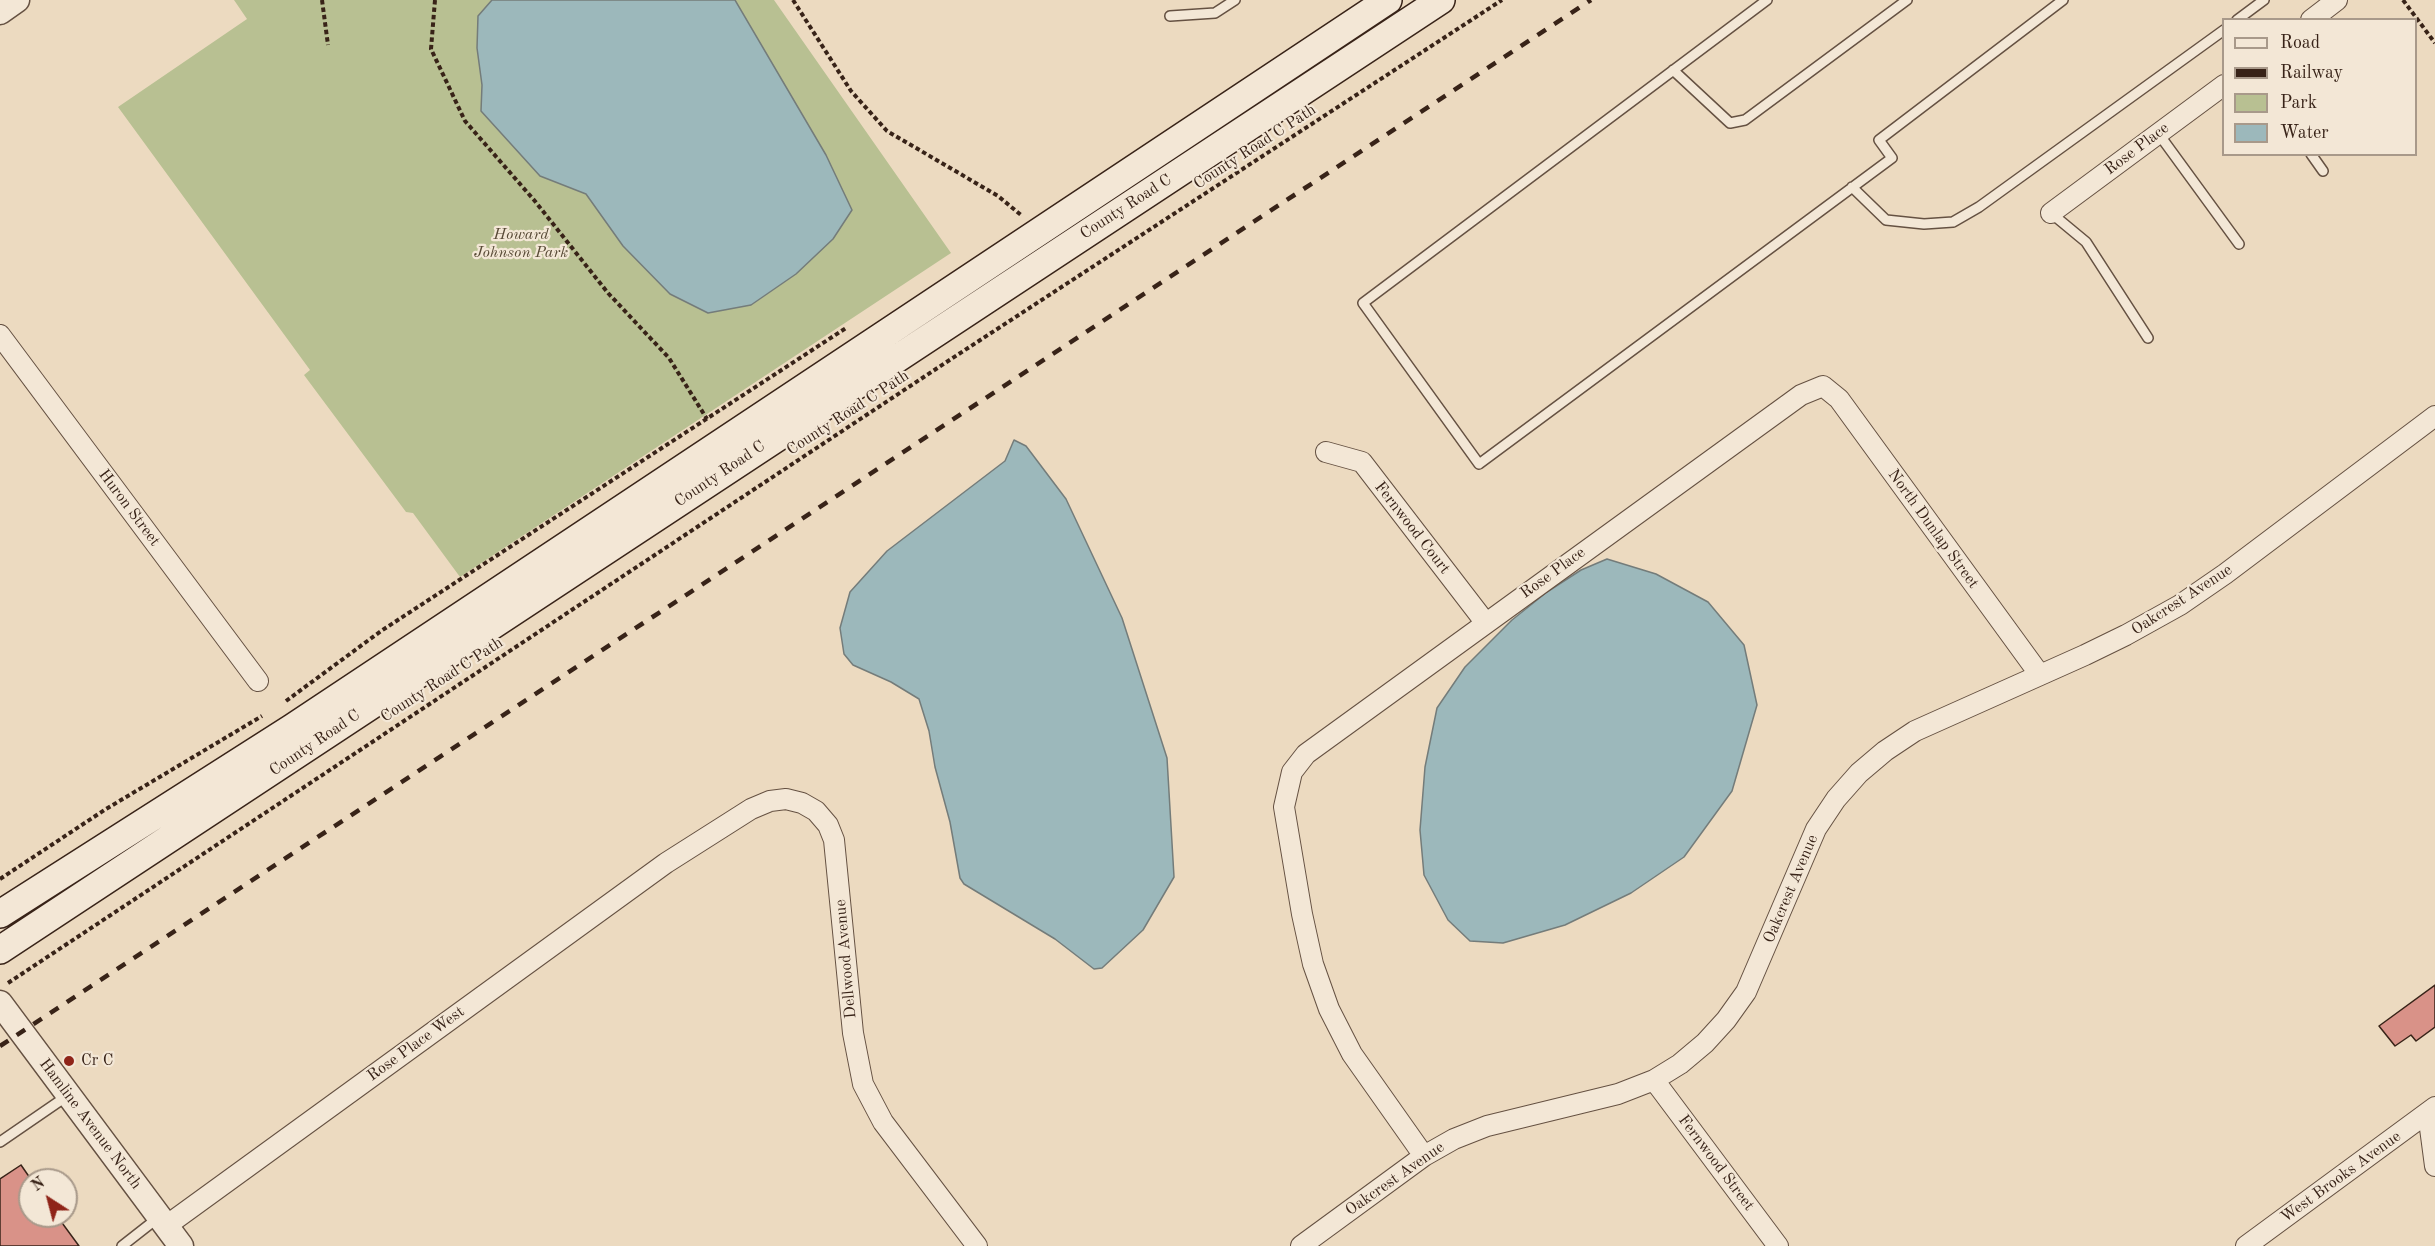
<!DOCTYPE html>
<html>
<head>
<meta charset="utf-8">
<style>
  body { margin:0 }
  #map { position:relative; width:2435px; height:1246px; overflow:hidden; background:#ecdac0; font-family:"Old Standard TT",serif }
  canvas { display:block }
  .legend { position:absolute; left:2222px; top:18px; width:195px; height:138px; box-sizing:border-box; background:#f3e7d6; border:2px solid #a8998a; margin:0; padding:8px 10px; list-style:none; font-size:18px; color:#382318 }
  .legend li { display:flex; align-items:center; gap:12px; height:30px }
  .legend b { width:30px; border:2px solid #a8998a }
  .north { position:absolute; left:18px; top:1168px; width:60px; height:60px; box-sizing:border-box; background:#f3e7d6; border:2px solid #a8998a; border-radius:50%; rotate:324deg; font-size:16px; font-weight:700; line-height:24px; text-align:center; color:#382318 }
  .north::after { content:''; display:block; margin:auto; width:21px; height:27px; background:#8f2418; clip-path:polygon(50% 0,100% 100%,50% 72%,0 100%) }
</style>
</head>
<body>
<div id="map">
<canvas width="2435" height="1246"></canvas>
<ul class="legend">
<li><b style="height:8px;background:#f3e7d6"></b>Road</li>
<li><b style="height:8px;background:#382318"></b>Railway</li>
<li><b style="height:16px;background:#b8c092"></b>Park</li>
<li><b style="height:16px;background:#9cb8bb"></b>Water</li>
</ul>
<div class="north">N</div>
</div>
<script>
const g = document.querySelector('canvas').getContext('2d');
g.lineJoin = 'round';
function fill(path, color) { g.fillStyle = color; g.fill(path, 'evenodd'); }
const poly = rows => new Path2D(rows.map(r => 'M' + r).join(''));
function strokePath(path, color, width, dash) { g.strokeStyle = color; g.lineWidth = width; g.lineCap = dash ? 'butt' : 'round'; g.setLineDash(dash || []); g.stroke(path); }
function label(font, color, halo, rows, align = 'center') {
  g.font = font + ' "Old Standard TT",serif'; g.lineWidth = 4.5; g.setLineDash([]); g.textBaseline = 'middle'; g.strokeStyle = halo; g.fillStyle = color; for (const [text, x, y, turn = 0] of rows) {
    g.save(); g.translate(x, y); g.rotate((+turn || 0) * Math.PI / 180); g.textAlign = isNaN(turn) ? turn : align; if (halo) g.strokeText(text, 0, 0); g.fillText(text, 0, 0); g.restore();
  }
}
fill(poly([
  [234,0,774,0,951,253,460,577,413,513,406,512,304,375,310,370,118,107,247,19]
]), '#b8c092');
const water = poly([
  [492,0,735,0,826,155,852,210,833,239,796,274,751,305,708,313,670,294,623,246,586,194,540,176,481,111,482,85,477,48,478,16,492,0],
  [1014,440,1026,446,1066,499,1122,618,1167,758,1174,877,1143,930,1102,968,1094,969,1055,939,964,884,960,878,950,822,935,767,929,731,919,699,891,682,853,665,844,654,840,628,850,592,887,551,1005,461,1014,440],
  [1607,559,1656,574,1708,602,1744,645,1757,705,1732,791,1684,857,1631,893,1565,925,1503,943,1470,941,1448,920,1424,875,1420,830,1425,767,1437,708,1465,667,1512,620,1547,592,1581,570,1607,559]
]);
fill(water, '#9cb8bb');
strokePath(water, '#747c7a', 1.5);
const building = poly([
  [2435,985,2435,1027,2416,1041,2411,1035,2395,1046,2379,1026,2435,985],
  [21,1165,30,1178,30,1216,57,1216,79,1246,0,1246,0,1179,21,1165]
]);
fill(building, '#d99288');
strokePath(building, '#382318', 1.5);
const service = poly([
  [1767,0,1363,303,1479,464,1892,158,1879,140,2063,0],
  [1170,16,1215,13,1235,0],
  [2237,20,2264,0],
  [1673,70,1730,123,1745,120,1907,0],
  [2158,133,2239,244],
  [2311,154,2323,171],
  [1852,187,1886,220,1924,224,1953,222,1979,207,2224,30],
  [2051,213,2086,242,2148,338],
  [0,1142,67,1096],
  [122,1246,159,1217]
]);
const minor = poly([
  [2311,20,2337,0],
  [2051,213,2224,85],
  [0,335,258,681],
  [1326,452,1362,462,1485,622],
  [1654,1080,1778,1246],
  [2428,1113,2435,1166],
  [1424,1156,1352,1054,1329,1009,1313,964,1302,914,1284,807,1292,772,1306,754,1801,395,1823,386,1839,399,2040,675],
  [166,1226,666,863,751,809,770,801,786,799,802,803,816,811,828,825,834,840,853,1033,863,1084,883,1122,977,1246],
  [1301,1246,1424,1156,1454,1139,1487,1126,1618,1094,1654,1080,1680,1064,1705,1043,1726,1020,1746,992,1816,829,1836,799,1859,773,1885,751,1915,731,2085,655,2126,635,2180,605,2225,574,2435,416],
  [2246,1246,2435,1107]
]);
const tertiary = poly([
  [0,12,17,0],
  [0,1003,181,1246]
]);
const secondary = poly([
  [0,914,292,728,1388,0],
  [0,950,1441,0]
]);
strokePath(service, '#655142', 12);
strokePath(minor, '#655142', 22);
strokePath(tertiary, '#655142', 27);
strokePath(secondary, '#382318', 30);
strokePath(poly([
  [322,0,328,45],
  [435,0,431,49,465,121,534,200,608,293,669,358,707,419],
  [793,0,851,91,887,131,998,196,1021,215],
  [2403,0,2435,43],
  [286,701,381,631,846,328],
  [0,879,106,809,262,716],
  [8,983,945,363,1502,0]
]), '#382318', 4, [4.5, 3]);
strokePath(service, '#f3e7d6', 9);
strokePath(minor, '#f3e7d6', 20);
strokePath(tertiary, '#f3e7d6', 24);
strokePath(secondary, '#f3e7d6', 27);
strokePath(poly([
  [0,1046,1591,0]
]), '#382318', 4.5, [10, 10]);
for (const [x, y, r, color] of [
  [69,1061,6,"#8f2418"]
]) { const dot = new Path2D(); dot.arc(x, y, r, 0, 2 * Math.PI); g.fillStyle = color; g.fill(dot); strokePath(dot, '#f3e7d6', 2); }
label('16px', '#382318', '#f3e7d6', [
  ["County Road C Path",1255,147,-33],
  ["Rose Place",2137,149,-37],
  ["County Road C",1126,207,-33],
  ["County Road C Path",848,413,-33],
  ["County Road C",720,474,-34],
  ["Huron Street",129,508,53],
  ["Fernwood Court",1412,528,52],
  ["North Dunlap Street",1933,529,54],
  ["Rose Place",1553,573,-36],
  ["Oakcrest Avenue",2182,600,-33],
  ["County Road C Path",442,680,-33],
  ["County Road C",315,743,-34],
  ["Oakcrest Avenue",1791,889,-67],
  ["Dellwood Avenue",846,959,-95],
  ["Rose Place West",416,1044,-36],
  ["Hamline Avenue North",90,1124,53],
  ["Fernwood Street",1716,1163,53],
  ["West Brooks Avenue",2341,1177,-36],
  ["Oakcrest Avenue",1395,1179,-35]
]);
label('italic 16px', '#584a36', '#f3e7d6', [
  ["Howard",521,235],
  ["Johnson Park",521,253]
]);
label('16px', '#382318', '#f3e7d6', [
  ["Cr C",81,1061]
], 'left');
</script>
</body>
</html>
